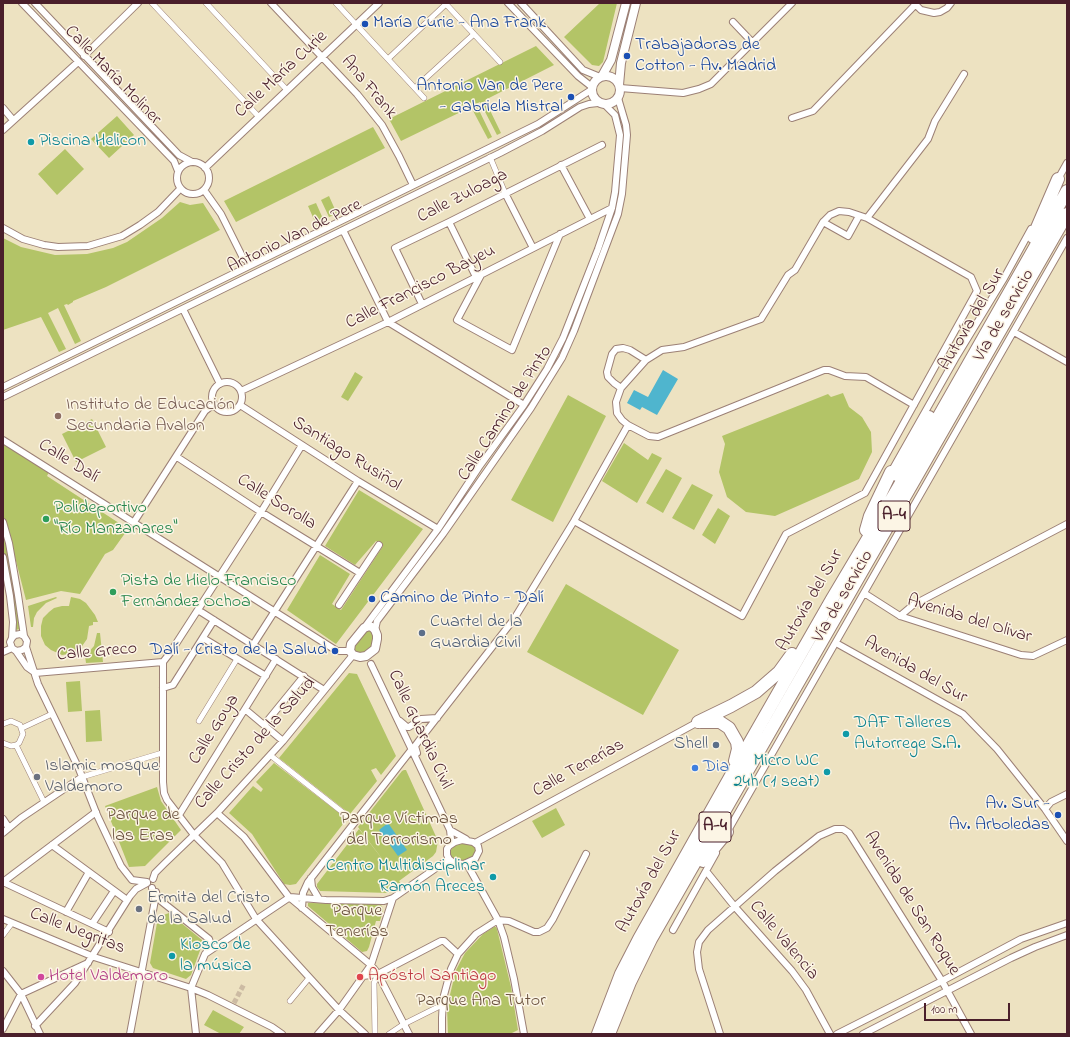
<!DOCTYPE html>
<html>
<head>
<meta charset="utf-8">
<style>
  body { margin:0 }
  #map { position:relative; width:1070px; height:1037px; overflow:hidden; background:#ede2c1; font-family:"Indie Flower",sans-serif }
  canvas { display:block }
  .frame { position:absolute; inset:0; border:4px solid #4a1f2b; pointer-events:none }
  .scale { position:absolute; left:924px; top:1003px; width:86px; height:18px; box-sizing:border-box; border:2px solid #4a1f2b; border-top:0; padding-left:5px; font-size:12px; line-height:14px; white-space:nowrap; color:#4a1f2b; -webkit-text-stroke:3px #fcf5e5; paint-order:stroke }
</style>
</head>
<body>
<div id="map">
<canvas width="1070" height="1037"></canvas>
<div class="frame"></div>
<div class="scale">100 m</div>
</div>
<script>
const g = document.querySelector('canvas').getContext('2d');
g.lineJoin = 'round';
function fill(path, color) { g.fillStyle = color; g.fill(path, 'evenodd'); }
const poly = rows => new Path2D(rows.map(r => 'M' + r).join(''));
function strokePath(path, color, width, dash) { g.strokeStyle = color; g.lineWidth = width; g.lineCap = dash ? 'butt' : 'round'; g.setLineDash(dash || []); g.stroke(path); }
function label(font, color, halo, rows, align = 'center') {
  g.font = font + ' "Indie Flower",sans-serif'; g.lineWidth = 3; g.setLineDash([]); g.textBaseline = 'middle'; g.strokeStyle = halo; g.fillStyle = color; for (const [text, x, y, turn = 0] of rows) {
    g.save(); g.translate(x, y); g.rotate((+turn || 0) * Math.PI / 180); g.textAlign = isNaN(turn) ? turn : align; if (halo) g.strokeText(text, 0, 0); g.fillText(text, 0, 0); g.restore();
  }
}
fill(poly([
  [600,3,617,3,603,62,599,66,592,65,564,37],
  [536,46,554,65,485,100,501,133,497,135,480,102,476,104,492,137,488,139,471,107,401,141,389,119],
  [117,116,134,135,109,158,91,139],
  [373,127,385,148,236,222,224,201],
  [65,149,84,169,57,195,38,174],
  [329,196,337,214,329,217,321,200],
  [180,202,190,205,203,203,220,230,106,287,73,301,73,302,68,305,67,304,64,305,81,341,75,344,58,308,48,313,66,349,59,352,41,317,3,330,3,238,21,247,55,255,87,254,113,248,127,242,162,218],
  [316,203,324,221,316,224,308,206],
  [355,372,363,377,348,401,341,397],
  [843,393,849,407,862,417,871,432,872,452,859,479,775,516,746,512,727,497,719,472,725,444,722,436,828,394,831,397],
  [568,395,606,416,553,522,511,500],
  [92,419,106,447,76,462,62,434],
  [3,442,50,470,47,476,128,529,113,550,105,554,80,594,61,591,26,600,9,534,8,535,3,515],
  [624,443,648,460,652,453,662,458,637,503,602,481],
  [666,469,682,478,663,513,646,503],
  [692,484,713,495,694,530,672,518],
  [359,490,423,529,336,644,287,610,320,555,350,574,332,604,341,610,383,546,376,541,355,565,325,546],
  [718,508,730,516,715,544,702,535],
  [3,526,21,629,15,630,3,551],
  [566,584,679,650,643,715,527,652],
  [56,597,57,598,46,603,37,612,34,618,33,627,31,627,28,606],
  [71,597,80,599,86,603,95,615,98,622,93,622,93,625,89,626,87,639,80,649,74,653,62,655,51,650,45,645,41,636,41,626,43,618,49,612,54,608,62,606,69,606],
  [368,629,372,631,374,637,372,647,364,653,354,652,353,648,365,631],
  [97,633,100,633,103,662,86,663,85,656,94,646],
  [349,673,357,674,396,756,381,775,376,768,371,770,377,781,350,814,279,758],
  [80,681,82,711,68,712,66,682],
  [100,710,102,741,86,742,85,711],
  [274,763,347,819,296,884,290,885,284,884,252,834,229,813,253,786,261,792,263,789,256,782],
  [404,770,406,770,438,841,436,852,433,856,399,881,401,884,389,893,320,891,317,887,317,884,359,829,390,869,358,827,402,771],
  [157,787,161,801,181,830,145,866,129,867,105,806],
  [556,808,565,825,542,838,532,821],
  [463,843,470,844,475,847,477,851,474,857,465,861,455,860,450,856,450,851,455,845],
  [308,903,379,904,382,906,383,910,380,921,376,921,369,947,367,951,362,952,308,906],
  [169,913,202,940,202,945,191,975,186,979,153,968,150,963,158,917],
  [494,927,496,927,497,929,511,987,518,1030,510,1034,448,1034,447,1007,456,970,465,953,483,934],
  [213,1010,244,1027,239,1034,221,1034,204,1025]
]), '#b3c467');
fill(poly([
  [663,370,678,379,657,415,642,407,640,410,627,403,634,390,648,397],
  [388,823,407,850,398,856,379,830]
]), '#4fb5ce');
strokePath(poly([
  [234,1003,244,984]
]), '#ccbba3', 5, [5, 2.5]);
const pedestrian = poly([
  [152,3,259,117],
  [206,3,287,90],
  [336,3,424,98],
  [445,3,500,62],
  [388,59,446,4],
  [415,88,474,34],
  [490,157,505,193],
  [199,721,237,659],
  [3,724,11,721,20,725,23,734,19,743,16,745,11,746,3,743],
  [22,728,52,714],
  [16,745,44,802],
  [270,755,355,822],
  [82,777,162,753],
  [3,935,12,923],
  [290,1001,309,978],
  [375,1034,374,983,378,974],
  [389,1034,404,1024,442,1005]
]);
const minor = poly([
  [22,3,174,161,178,171],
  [35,3,179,155,192,162],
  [271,3,357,94,382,125,399,156,413,185],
  [508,3,578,76,592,87],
  [521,3,583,70,600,77],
  [914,3,921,10,934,13,940,12,947,8,951,3],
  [733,22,752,42],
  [84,56,138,3],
  [620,88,683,93,699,89,711,84,792,3],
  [3,108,13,120],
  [792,118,813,111,915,5],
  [3,130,78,62],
  '177 178a16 16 0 1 1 32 0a16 16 0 1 1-32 0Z',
  [561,165,590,219],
  [205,168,379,3],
  [1057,181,1067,163],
  [204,190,221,214,243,258,252,264],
  [505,193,533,248],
  [867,218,849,212,839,211,830,215,823,222,795,270,788,275,761,319,684,347,662,350,646,360,621,388,616,402,617,413,622,420,628,425,649,436,658,437,824,370,829,370,845,376,866,377,914,405],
  [449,222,476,277],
  [823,222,848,236,859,216],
  [3,228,23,239,44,245,58,247,88,246,122,236,140,225,158,212,180,189],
  [343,230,388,322,524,405],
  [481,275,457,320,512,350,560,234],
  [422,304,395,248,449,222,602,145],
  [183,309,220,384],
  [1014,332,1067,362],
  '212 397a15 15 0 1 1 30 0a15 15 0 1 1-30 0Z',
  [3,387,538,124,591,90],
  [621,388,614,383,608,377,607,372,612,354,616,349,623,348,630,350,646,360],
  [241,391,388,322,612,208],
  [3,397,500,153,542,131,580,107,589,104,598,103],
  [240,405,358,481,438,529],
  [3,440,337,651,350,651],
  [302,445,261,512,170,653,163,662,163,782,164,793,167,800,194,835,222,863,256,919,339,1010,365,1034],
  [177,457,261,512,360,573],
  [891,472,955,359,1003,280,1031,229],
  [574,521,742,616,786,534,865,493,977,291,971,277,867,218,928,139,935,121,964,74],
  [3,522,9,543,18,595,24,636,27,641,26,647,22,650,16,651,12,648,10,642,12,638,15,635,20,634,24,636],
  [134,522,205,411,214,404],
  [3,557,10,596,13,622,12,638],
  [864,593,900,616,1021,655,1033,656,1067,640],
  [339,605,379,545],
  [198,610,324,690],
  [900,616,913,605,1067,524],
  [364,628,438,529,479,467,524,405,547,369,563,338,598,249,612,208,615,192,620,135,615,115,605,105],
  [375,630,377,621,443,534,531,408,562,358,574,331,618,214,622,194,627,135,626,125,618,98],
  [203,638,266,676],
  [836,643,963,714,997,749,1045,809,1067,841],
  [253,645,358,481],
  [26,647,38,684,79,769,97,815,121,866,132,880,147,882],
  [16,651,27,667,34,672],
  [3,652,12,648],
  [371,664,450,830,451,839,449,846],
  [35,673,163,662],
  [163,688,173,685,214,620],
  [246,710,283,741],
  [400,721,407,727,409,727,421,719,437,718],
  [264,725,304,676],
  [425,733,514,619,574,521,628,425],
  [417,753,415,746,421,738],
  [1045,809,1051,802,1067,794],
  [217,813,244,837,289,897,371,965,378,974,409,1034],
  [179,815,276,659],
  [3,819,9,828],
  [450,830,466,839],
  [3,833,21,818,82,777],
  [726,834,1067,238],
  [462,840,473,842,478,846,479,851,475,859,464,864,454,863,449,859,447,855,447,849,449,846,455,842,462,840],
  [475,843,698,722],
  [52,845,127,900],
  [467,864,498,920,504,937,514,979,524,1034],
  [706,871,735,907,792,971,806,990,830,1034],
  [311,878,312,887,319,899],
  [153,879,155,873,164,864,217,813,283,741,353,655],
  [3,882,109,932],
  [3,882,96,812],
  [156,892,157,896,161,901,209,939,210,942,206,953],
  [302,908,303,893,308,882,412,749],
  [66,912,89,872],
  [3,919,94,957,191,988,208,995,272,1027,282,1034],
  [92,924,114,891],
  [673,930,716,853],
  [3,971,21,994,40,1034],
  [363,976,378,974,441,941,444,941,458,954],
  [35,1026,75,983,130,896,136,889,147,883],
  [3,1029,21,994,88,963],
  [130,1034,155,900,152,888],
  [196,1034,191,988,205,954,290,897,326,900,384,901,393,898,449,859],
  [318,1034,339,1010,371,965,393,898],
  [442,1034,442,1018,443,999,451,969,458,954,476,934,498,920,509,921,534,932,539,932,547,928,553,919,586,854],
  [720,1034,699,969,697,952,699,942,708,930,775,871,819,836,835,829,843,829,849,833,942,981,971,1034],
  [837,1034,942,981,1021,939,1067,923],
  [863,1034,1011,958,1035,947,1067,935]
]);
const tertiary = poly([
  '592 90a14 14 0 1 1 28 0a14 14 0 1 1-28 0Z',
  [602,76,611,60,626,3],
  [619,85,621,63,636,3],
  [369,626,372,627,375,630,377,635,377,639,375,649,366,656,360,657,353,655,350,651,351,644,364,628,369,626]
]);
const motorway = poly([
  [1033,237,1058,179],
  [897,475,929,417],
  [866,530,870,516,891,472],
  [698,722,731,706,756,692,779,672,792,654],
  [701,722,720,722,729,728,737,742,738,749,735,761],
  [703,861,727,832],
  [598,1034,621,974,639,939,733,772,832,599,898,488,1067,191],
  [609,1034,630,982,651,939,1067,214]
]);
strokePath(pedestrian, '#9c8076', 6);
strokePath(minor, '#9c8076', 8);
strokePath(tertiary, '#9c8076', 10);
strokePath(motorway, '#9c8076', 14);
strokePath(pedestrian, '#fff', 5);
strokePath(minor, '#fff', 6);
strokePath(tertiary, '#fff', 8);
strokePath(motorway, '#fff', 12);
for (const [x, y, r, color] of [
  [365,24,4,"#1a4fb4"],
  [627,56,4,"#1a4fb4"],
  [571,97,4,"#1a4fb4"],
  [31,142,4,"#0f9aa8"],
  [58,416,4,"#8d6e63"],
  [46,519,4,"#2e9e5b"],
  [113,592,4,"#2e9e5b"],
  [372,599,4,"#1a4fb4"],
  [422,633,4,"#5c6f8a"],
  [335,651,4,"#1a4fb4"],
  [846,734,4,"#0f9aa8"],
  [716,745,4,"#5c6f8a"],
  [695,768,4,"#3f7fe0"],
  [827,772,4,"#0f9aa8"],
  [37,777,4,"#6b7280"],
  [1058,815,4,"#1a4fb4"],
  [493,877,4,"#0f9aa8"],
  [139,909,4,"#6b7280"],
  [172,956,4,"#0f9aa8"],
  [41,977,4,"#d1479c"],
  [360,977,4,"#e0444e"]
]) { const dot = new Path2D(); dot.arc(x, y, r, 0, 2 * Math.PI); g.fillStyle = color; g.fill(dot); strokePath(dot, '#fcf5e5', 1.5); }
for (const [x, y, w] of [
  [894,516,32],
  [715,827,32]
]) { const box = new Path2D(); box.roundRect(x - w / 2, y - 15, w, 30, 3); g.fillStyle = '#fcf5e5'; g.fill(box); strokePath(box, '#4a1f2b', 1); }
label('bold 17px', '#4a1f2b', null, [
  ["A-4",894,516],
  ["A-4",715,827]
]);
label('18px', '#164399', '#fcf5e5', [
  ["María Curie - Ana Frank",373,24],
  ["Trabajadoras de",635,46],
  ["Cotton - Av. Madrid",635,67],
  ["Antonio Van de Pere",563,87,"right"],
  ["- Gabriela Mistral",563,108,"right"],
  ["Camino de Pinto - Dalí",380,599],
  ["Dalí - Cristo de la Salud",327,651,"right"],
  ["Av. Sur -",1050,805,"right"],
  ["Av. Arboledas",1050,826,"right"]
], 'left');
label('18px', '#4a1f2b', '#fcf5e5', [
  ["Calle María Curie",282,75,-43],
  ["Calle María Moliner",112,76,46],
  ["Ana Frank",368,88,50],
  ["Calle Zuloaga",463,197,-27],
  ["Antonio Van de Pere",295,237,-26],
  ["Calle Francisco Bayeu",421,288,-27],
  ["Vía de servicio",1005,316,-60],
  ["Autovía del Sur",973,320,-60],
  ["Calle Camino de Pinto",506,414,-57],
  ["Santiago Rusiñol",346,455,32],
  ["Calle Dalí",68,462,32],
  ["Calle Sorolla",276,503,32],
  ["Vía de servicio",844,597,-60],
  ["Autovía del Sur",811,601,-60],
  ["Avenida del Olivar",969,620,17],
  ["Calle Greco",97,653,-5],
  ["Avenida del Sur",915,671,30],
  ["Calle Goya",215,730,-58],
  ["Calle Guardia Civil",419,730,65],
  ["Calle Cristo de la Salud",256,744,-48],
  ["Calle Tenerías",579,769,-29],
  ["Autovía del Sur",650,882,-61],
  ["Avenida de San Roque",911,904,58],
  ["Calle Negritas",77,932,21],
  ["Calle Valencia",783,941,50]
]);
label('18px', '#0d838f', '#fcf5e5', [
  ["Piscina Helicon",39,142],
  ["DAF Talleres",854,724],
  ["Autorrege S.A.",854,745],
  ["Micro WC",819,762,"right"],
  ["24h (1 seat)",819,783,"right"],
  ["Centro Multidisciplinar",485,867,"right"],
  ["Ramón Areces",485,888,"right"],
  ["Kiosco de",180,946],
  ["la música",180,967]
], 'left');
label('18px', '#785e54', '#fcf5e5', [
  ["Instituto de Educación",66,406],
  ["Secundaria Avalon",66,427]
], 'left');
label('18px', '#27864d', '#fcf5e5', [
  ["Polideportivo",54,509],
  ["\"Río Manzanares\"",54,530],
  ["Pista de Hielo Francisco",121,582],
  ["Fernández Ochoa",121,603]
], 'left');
label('18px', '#4e5e75', '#fcf5e5', [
  ["Cuartel de la",430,623],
  ["Guardia Civil",430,644],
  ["Shell",708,745,"right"]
], 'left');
label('18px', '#5b616d', '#fcf5e5', [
  ["Islamic mosque",45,767],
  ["Valdemoro",45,788],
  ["Ermita del Cristo",147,899],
  ["de la Salud",147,920]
], 'left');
label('18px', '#366cbe', '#fcf5e5', [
  ["Dia",703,768]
], 'left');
label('18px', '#6a513d', '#fcf5e5', [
  ["Parque de",143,816],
  ["las Eras",143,837],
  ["Parque Víctimas",399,820],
  ["del Terrorismo",399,841],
  ["Parque",357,912],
  ["Tenerías",357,933],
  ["Parque Ana Tutor",481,1002]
]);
label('18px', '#b23c85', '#fcf5e5', [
  ["Hotel Valdemoro",49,977]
], 'left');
label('18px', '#be3a42', '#fcf5e5', [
  ["Apóstol Santiago",368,977]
], 'left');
</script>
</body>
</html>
